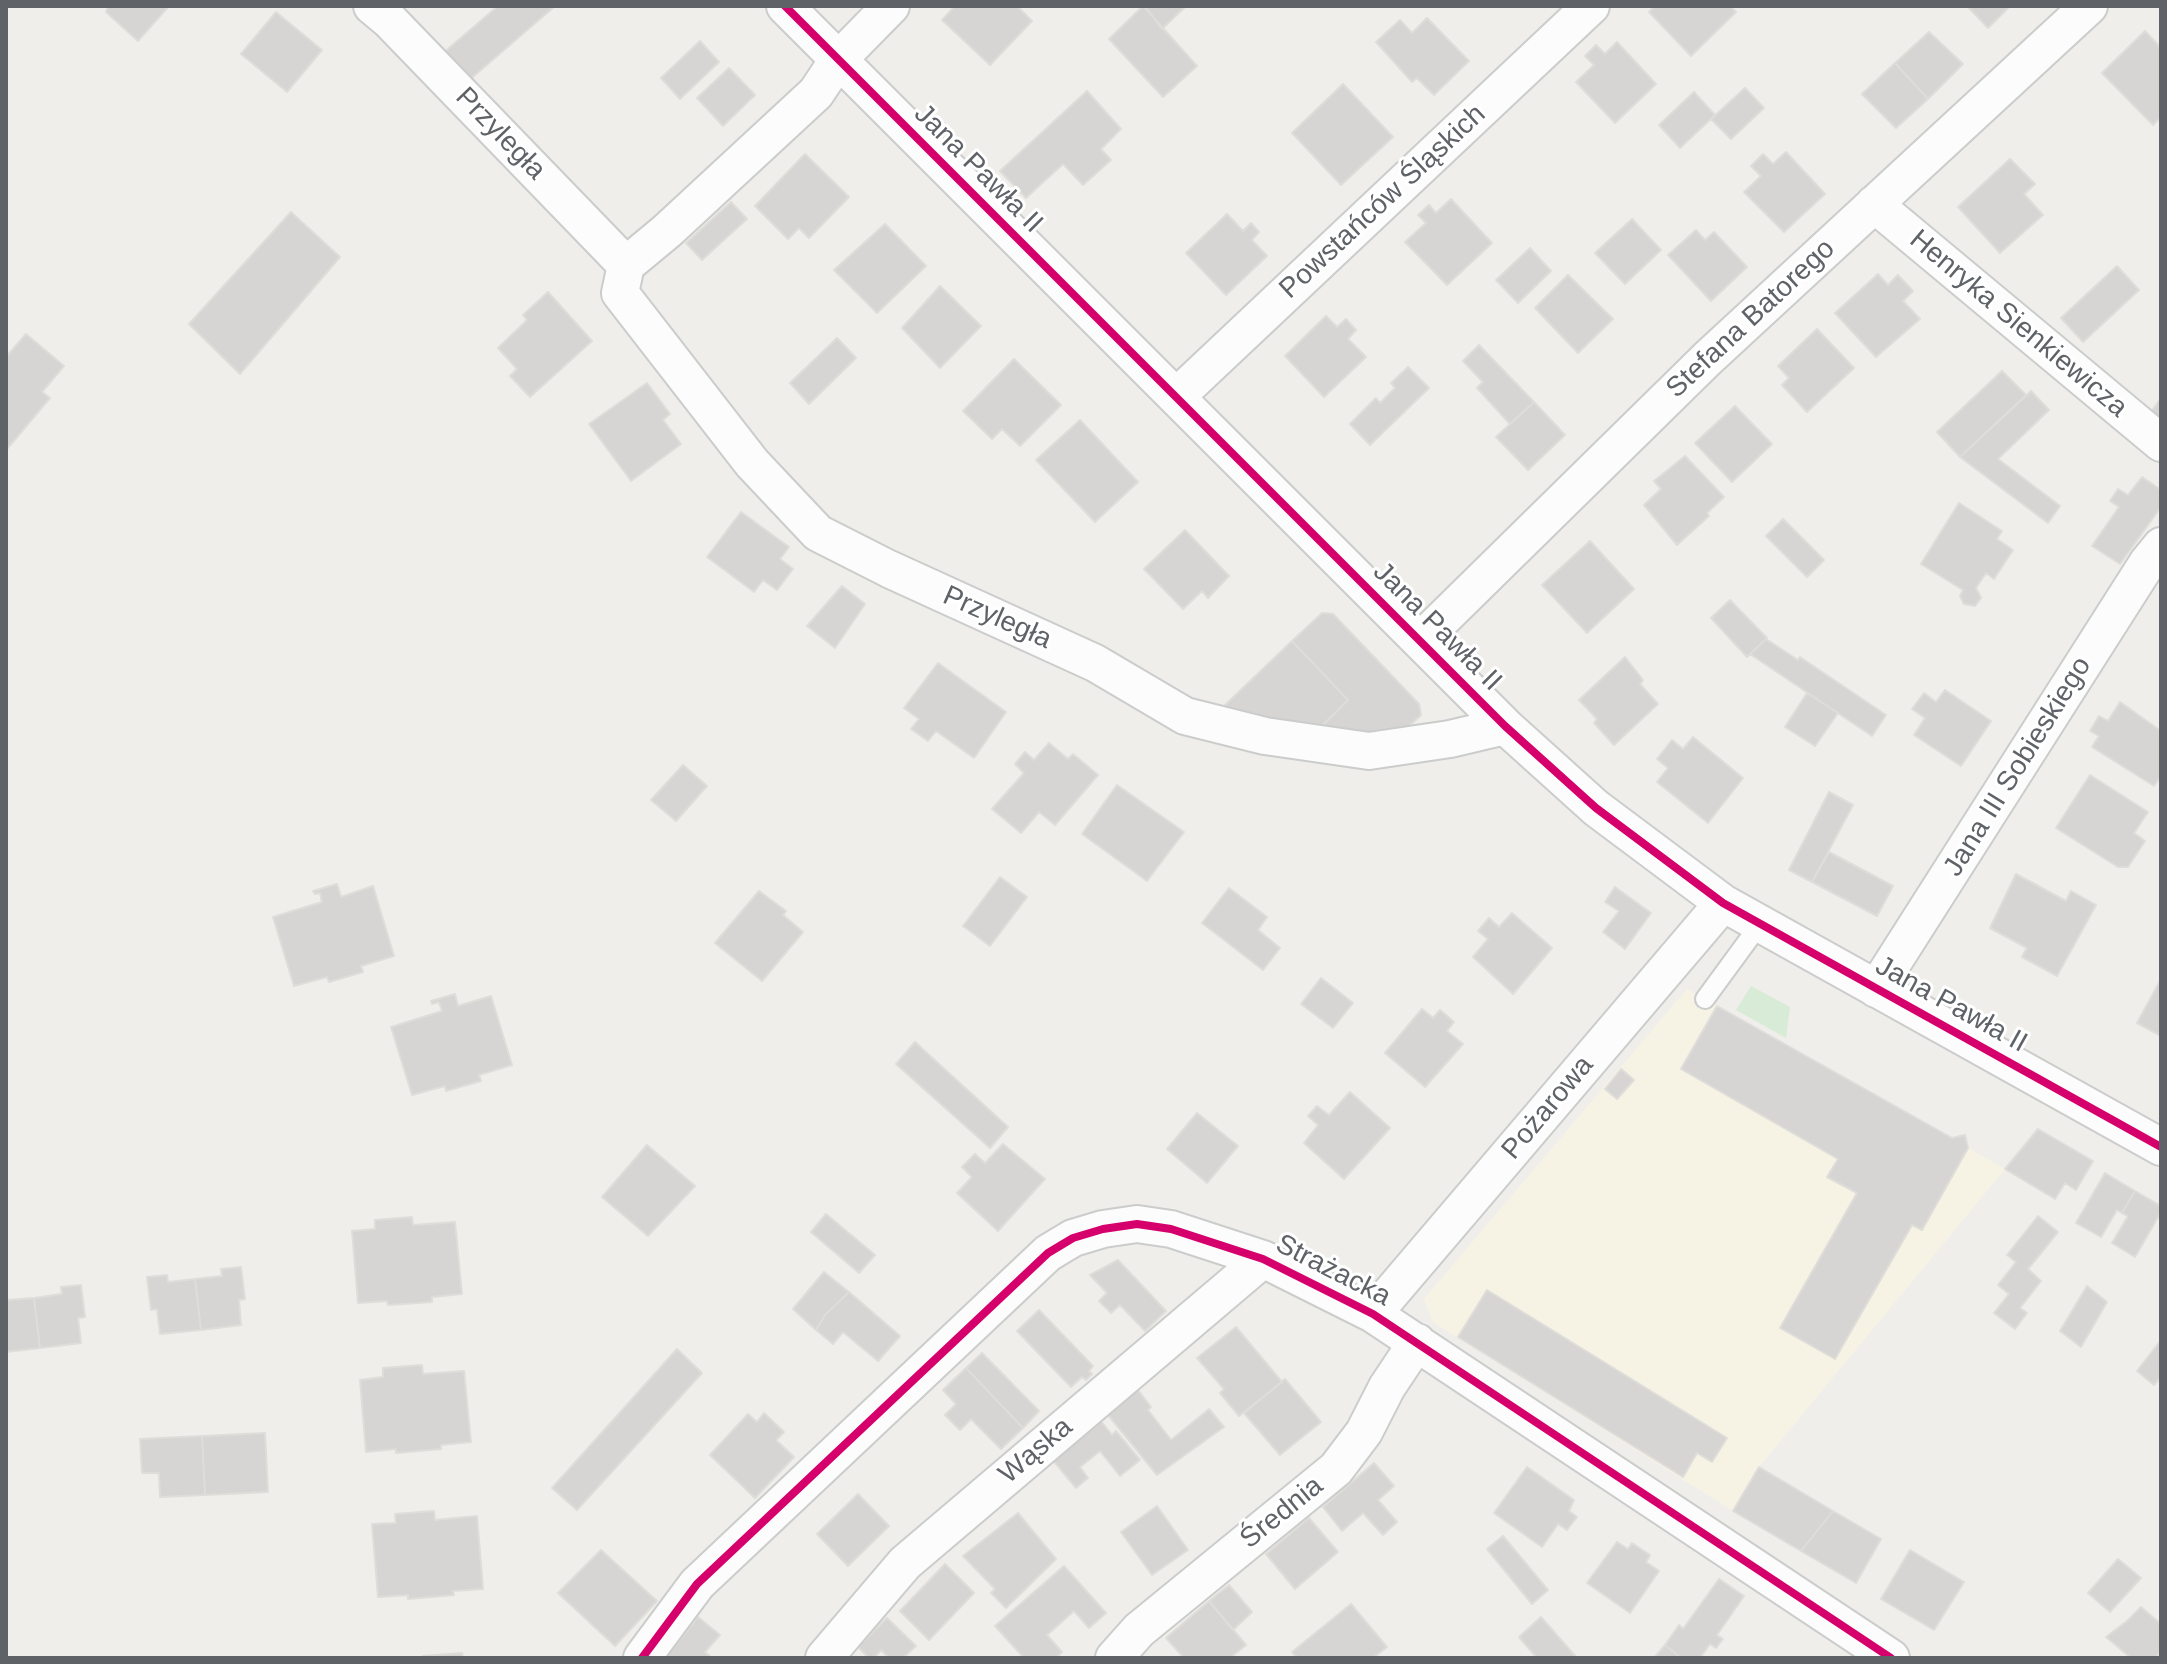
<!DOCTYPE html>
<html>
<head>
<meta charset="utf-8">
<style>
  body { margin:0 }
  #map { position:relative; width:2167px; height:1664px; overflow:hidden; background:#efeeea; font-family:Helvetica,sans-serif }
  canvas { display:block }
  .frame { position:absolute; inset:0; border:8px solid #5f6368; pointer-events:none }
</style>
</head>
<body>
<div id="map">
<canvas width="2167" height="1664"></canvas>
<div class="frame"></div>
</div>
<script>
const g = document.querySelector('canvas').getContext('2d');
g.lineJoin = 'round';
function fill(path, color) { g.fillStyle = color; g.fill(path, 'evenodd'); }
const poly = rows => new Path2D(rows.map(r => 'M' + r).join(''));
function strokePath(path, color, width, dash) { g.strokeStyle = color; g.lineWidth = width; g.lineCap = dash ? 'butt' : 'round'; g.setLineDash(dash || []); g.stroke(path); }
function label(font, color, halo, rows, align = 'center') {
  g.font = font + ' Helvetica,sans-serif'; g.lineWidth = 6; g.setLineDash([]); g.textBaseline = 'middle'; g.strokeStyle = halo; g.fillStyle = color; for (const [text, x, y, turn = 0] of rows) {
    g.save(); g.translate(x, y); g.rotate((+turn || 0) * Math.PI / 180); g.textAlign = isNaN(turn) ? turn : align; if (halo) g.strokeText(text, 0, 0); g.fillText(text, 0, 0); g.restore();
  }
}
fill(poly([
  [1687,989,1951,1138,1965,1135,1968,1148,2005,1169,1759,1467,1733,1511,1433,1322,1424,1299]
]), '#f7f3e4');
fill(poly([
  [1751,986,1790,1007,1786,1038,1736,1010]
]), '#d8ebd6');
const building = poly([
  [108,6,169,6,138,41,106,12,108,6],
  [498,6,555,6,467,82,442,54,498,6],
  [955,6,1017,6,1032,21,990,65,942,20,955,6],
  [1143,6,1197,66,1163,97,1109,39,1143,6],
  [1145,6,1186,6,1162,29,1145,6],
  [1655,6,1730,6,1736,12,1691,56,1649,12,1655,6],
  [1967,6,2010,6,1988,28,1967,6],
  [276,12,322,50,287,92,241,54,276,12],
  [1427,18,1469,61,1434,95,1417,78,1412,82,1376,42,1400,20,1412,33,1427,18],
  [2145,31,2161,48,2161,117,2153,125,2102,73,2145,31],
  [1929,32,1963,64,1928,99,1895,63,1929,32],
  [700,41,719,62,680,99,661,78,700,41],
  [1617,42,1656,84,1615,123,1576,82,1594,65,1585,56,1596,45,1605,54,1617,42],
  [1895,63,1928,99,1896,128,1862,94,1895,63],
  [729,68,755,95,723,126,697,98,729,68],
  [1343,84,1393,137,1341,185,1292,133,1343,84],
  [1745,88,1764,108,1731,139,1711,119,1745,88],
  [1087,91,1121,129,1101,149,1111,160,1083,185,1063,164,1026,198,1000,171,1087,91],
  [1694,92,1715,115,1680,148,1659,125,1694,92],
  [1786,152,1825,194,1784,232,1744,192,1761,176,1751,166,1763,154,1773,164,1786,152],
  [805,154,849,197,809,238,799,228,788,239,755,206,805,154],
  [2010,159,2035,184,2024,194,2043,215,2000,253,1958,207,2010,159],
  [1451,199,1492,243,1447,285,1405,242,1426,223,1418,215,1429,205,1436,213,1451,199],
  [731,202,747,219,702,260,686,243,731,202],
  [291,212,340,257,240,374,189,324,291,212],
  [1227,214,1243,231,1251,223,1259,232,1252,240,1267,256,1226,295,1186,253,1227,214],
  [1632,219,1661,250,1625,284,1595,253,1632,219],
  [885,224,926,266,877,313,834,270,885,224],
  [1696,230,1705,240,1714,232,1747,267,1711,301,1668,255,1696,230],
  [1530,248,1551,271,1518,303,1496,280,1530,248],
  [2117,266,2139,290,2083,342,2061,318,2117,266],
  [1878,274,1888,285,1898,275,1913,291,1903,301,1920,319,1876,357,1835,313,1878,274],
  [1568,275,1613,319,1578,353,1535,308,1568,275],
  [940,286,981,326,940,368,902,328,940,286],
  [548,292,592,341,530,397,510,376,517,369,498,348,527,320,523,315,548,292],
  [1326,316,1337,327,1346,319,1356,330,1348,339,1366,357,1324,397,1285,356,1326,316],
  [1817,329,1854,368,1807,412,1782,385,1789,378,1778,366,1817,329],
  [26,334,64,366,42,392,50,398,7,449,6,357,26,334],
  [837,338,856,358,809,404,790,383,837,338],
  [1479,345,1534,402,1510,424,1477,388,1483,382,1463,361,1479,345],
  [1014,359,1061,405,1020,446,1002,429,992,439,963,411,1014,359],
  [1408,367,1429,388,1370,445,1350,424,1376,398,1380,403,1395,388,1391,383,1408,367],
  [2002,371,2026,395,1960,457,1937,432,2002,371],
  [647,383,670,414,663,420,681,444,631,481,589,424,647,383],
  [2031,391,2049,410,1998,459,2060,506,2048,523,1960,457,2031,391],
  [2161,398,2161,434,2144,422,2161,398],
  [1534,402,1565,435,1528,470,1496,437,1534,402],
  [1735,406,1772,444,1732,482,1695,443,1735,406],
  [1080,420,1138,482,1095,522,1036,460,1080,420],
  [1685,456,1724,497,1707,513,1709,516,1677,545,1644,505,1661,489,1654,481,1685,456],
  [2142,477,2161,490,2161,507,2120,564,2092,546,2119,507,2110,501,2118,489,2128,495,2142,477],
  [1959,503,2002,531,1997,539,2013,550,1994,579,1986,573,1976,588,1981,598,1975,606,1964,604,1960,596,1963,590,1921,564,1959,503],
  [741,512,789,547,780,559,793,569,777,590,763,580,754,592,707,557,741,512],
  [1783,519,1824,560,1807,577,1766,536,1783,519],
  [1185,530,1229,576,1208,598,1202,591,1183,609,1144,569,1185,530],
  [1590,541,1634,589,1587,633,1542,585,1590,541],
  [842,586,865,604,835,648,807,626,842,586],
  [1730,600,1767,638,1747,657,1711,618,1730,600],
  [1322,613,1333,614,1419,704,1421,715,1404,731,1314,734,1348,700,1292,641,1322,613],
  [1766,639,1798,660,1800,657,1886,715,1872,736,1750,654,1766,639],
  [1292,641,1348,700,1314,734,1241,720,1225,705,1292,641],
  [1625,657,1643,680,1640,684,1658,704,1614,745,1594,723,1597,719,1579,700,1625,657],
  [938,663,1006,712,974,758,936,731,928,741,911,729,919,719,904,708,938,663],
  [1945,690,1991,721,1961,766,1914,735,1925,718,1912,709,1924,693,1936,702,1945,690],
  [1807,693,1838,713,1815,746,1785,727,1807,693],
  [2120,702,2161,731,2161,776,2154,786,2092,747,2099,736,2090,731,2099,716,2108,721,2120,702],
  [1693,737,1743,778,1708,823,1657,782,1668,768,1657,759,1672,740,1683,749,1693,737],
  [1049,743,1068,759,1073,754,1098,775,1055,825,1039,812,1021,833,992,809,1024,773,1015,764,1025,752,1034,760,1049,743],
  [683,765,707,786,676,821,651,800,683,765],
  [2090,775,2148,812,2134,833,2145,841,2128,867,2118,867,2056,828,2090,775],
  [1117,785,1184,832,1147,881,1082,834,1117,785],
  [1829,792,1853,805,1812,882,1789,870,1829,792],
  [1829,852,1893,886,1877,916,1812,882,1829,852],
  [2016,874,2066,901,2071,891,2096,905,2057,976,2022,957,2027,948,1990,928,2016,874],
  [1000,877,1027,897,990,946,963,926,1000,877],
  [337,884,341,897,373,886,394,956,361,966,363,972,329,982,327,977,294,986,273,917,322,902,320,893,315,894,313,891,337,884],
  [1615,887,1651,913,1625,949,1603,932,1619,911,1605,902,1615,887],
  [1229,888,1267,917,1258,930,1280,948,1263,970,1202,923,1229,888],
  [759,891,786,911,783,915,803,932,762,981,715,943,759,891],
  [1512,913,1552,948,1513,994,1473,957,1488,939,1478,931,1489,918,1499,927,1512,913],
  [1321,978,1353,1003,1333,1028,1301,1004,1321,978],
  [2161,979,2161,1036,2137,1023,2161,979],
  [455,994,458,1006,491,996,512,1065,479,1075,481,1081,446,1091,445,1086,412,1095,391,1027,442,1011,439,1002,432,1004,431,1001,455,994],
  [1717,1006,1952,1138,1965,1135,1968,1148,1922,1230,1912,1225,1835,1359,1780,1328,1857,1193,1827,1177,1838,1159,1681,1069,1717,1006],
  [1422,1009,1433,1018,1440,1010,1454,1022,1447,1031,1463,1044,1425,1087,1385,1053,1422,1009],
  [915,1042,1008,1127,990,1148,896,1064,915,1042],
  [1621,1069,1634,1080,1617,1099,1605,1089,1621,1069],
  [1350,1092,1390,1128,1344,1179,1304,1143,1318,1125,1308,1116,1317,1106,1329,1115,1350,1092],
  [1197,1113,1238,1146,1207,1183,1167,1149,1197,1113],
  [2038,1129,2093,1161,2076,1190,2065,1183,2055,1199,2005,1169,2038,1129],
  [1003,1144,1045,1179,998,1231,957,1193,972,1177,962,1167,975,1154,985,1163,1003,1144],
  [647,1145,695,1186,648,1236,602,1197,647,1145],
  [2105,1173,2135,1191,2122,1213,2117,1210,2101,1237,2076,1223,2105,1173],
  [2135,1191,2161,1206,2161,1212,2135,1257,2112,1243,2128,1216,2122,1213,2135,1191],
  [826,1214,875,1255,859,1273,811,1232,826,1214],
  [2038,1216,2058,1232,2028,1269,2041,1281,2020,1308,2027,1313,2015,1329,1994,1313,2009,1294,1998,1285,2016,1262,2007,1255,2038,1216],
  [412,1217,413,1225,455,1222,462,1294,432,1297,432,1302,388,1305,387,1301,358,1303,352,1231,375,1229,375,1220,412,1217],
  [1118,1260,1166,1311,1145,1331,1120,1305,1111,1313,1099,1301,1107,1293,1090,1275,1118,1260],
  [241,1267,245,1299,239,1300,241,1325,201,1330,195,1279,222,1276,221,1269,241,1267],
  [824,1272,849,1292,825,1315,816,1330,793,1309,824,1272],
  [167,1275,168,1282,195,1279,201,1330,160,1334,157,1309,151,1310,147,1277,167,1275],
  [81,1285,85,1317,78,1318,81,1343,40,1348,34,1298,62,1294,61,1287,81,1285],
  [2087,1286,2107,1302,2081,1347,2060,1331,2087,1286],
  [1487,1290,1727,1438,1712,1462,1697,1453,1683,1477,1458,1337,1487,1290],
  [849,1292,900,1336,878,1361,843,1332,833,1344,816,1330,825,1315,849,1292],
  [6,1294,8,1300,34,1298,40,1348,6,1352,6,1294],
  [1039,1310,1093,1366,1089,1371,1092,1374,1086,1380,1082,1377,1071,1387,1017,1331,1039,1310],
  [1236,1327,1282,1382,1239,1416,1220,1393,1224,1389,1197,1358,1236,1327],
  [2161,1340,2161,1377,2154,1385,2137,1371,2161,1340],
  [677,1349,702,1373,577,1510,552,1488,677,1349],
  [982,1353,1039,1411,1023,1428,966,1368,982,1353],
  [422,1365,423,1374,464,1371,471,1442,441,1445,441,1449,396,1453,396,1449,366,1452,360,1380,383,1377,383,1368,422,1365],
  [966,1368,1023,1428,1001,1449,971,1419,960,1430,945,1415,956,1404,943,1390,966,1368],
  [1285,1379,1321,1422,1280,1455,1244,1413,1285,1379],
  [1135,1386,1151,1407,1148,1410,1171,1440,1209,1409,1224,1427,1157,1475,1104,1410,1135,1386],
  [764,1413,784,1432,776,1440,794,1457,755,1498,710,1455,748,1414,757,1422,764,1413],
  [1096,1415,1112,1435,1116,1431,1140,1460,1120,1476,1100,1451,1080,1467,1088,1478,1076,1488,1047,1453,1096,1415],
  [265,1433,268,1492,205,1495,202,1436,265,1433],
  [202,1436,205,1495,160,1497,159,1473,142,1473,140,1439,202,1436],
  [1374,1463,1394,1486,1378,1500,1397,1522,1383,1535,1363,1513,1342,1531,1323,1507,1374,1463],
  [1527,1467,1574,1500,1569,1511,1577,1517,1567,1530,1558,1524,1542,1547,1494,1513,1527,1467],
  [1759,1467,1833,1511,1801,1551,1733,1511,1759,1467],
  [858,1494,889,1526,848,1566,817,1534,858,1494],
  [1157,1506,1188,1550,1152,1575,1121,1532,1157,1506],
  [434,1511,435,1520,477,1516,483,1589,453,1591,454,1595,408,1599,408,1595,378,1597,372,1524,396,1523,395,1514,434,1511],
  [1833,1511,1881,1539,1856,1583,1801,1551,1833,1511],
  [1018,1513,1056,1559,1006,1608,991,1593,995,1589,963,1556,1018,1513],
  [1309,1518,1338,1552,1295,1589,1266,1554,1309,1518],
  [1503,1536,1548,1590,1532,1604,1487,1549,1503,1536],
  [1617,1542,1628,1549,1632,1543,1650,1555,1646,1562,1659,1571,1630,1613,1587,1583,1617,1542],
  [601,1550,657,1601,615,1646,558,1593,601,1550],
  [1910,1550,1964,1582,1934,1630,1881,1599,1910,1550],
  [2118,1559,2141,1578,2110,1612,2088,1593,2118,1559],
  [945,1564,974,1593,929,1640,900,1611,945,1564],
  [1064,1566,1106,1613,1089,1628,1074,1611,1047,1635,1062,1652,1056,1658,1024,1658,995,1626,1064,1566],
  [1719,1579,1744,1596,1717,1635,1723,1639,1716,1648,1710,1644,1700,1658,1681,1658,1665,1645,1679,1625,1683,1629,1719,1579],
  [1229,1585,1252,1612,1233,1630,1209,1601,1229,1585],
  [1209,1601,1246,1645,1230,1658,1184,1658,1166,1638,1209,1601],
  [1351,1604,1387,1647,1373,1658,1297,1658,1292,1652,1351,1604],
  [2141,1607,2161,1624,2161,1651,2155,1658,2131,1658,2106,1637,2127,1621,2141,1607],
  [698,1617,720,1635,705,1652,712,1658,665,1658,698,1617],
  [1541,1617,1577,1658,1537,1658,1519,1637,1541,1617],
  [887,1618,916,1646,903,1658,889,1658,881,1650,874,1658,869,1658,858,1647,887,1618],
  [1665,1645,1681,1658,1654,1658,1665,1645],
  [462,1653,463,1658,423,1658,423,1656,462,1653]
]);
fill(building, '#d6d5d3');
strokePath(building, '#deddd9', 2);
const service = poly([
  [1705,999,1760,924]
]);
const minor = poly([
  [372,6,390,21,626,265],
  [785,6,1505,726,1596,808,1723,903,2161,1147],
  [891,6,838,60,816,93,667,231,626,265,620,293,752,463,818,533,889,569,1095,663,1185,716,1265,736,1369,751,1450,739,1505,726],
  [1874,204,2161,443],
  [1176,397,1591,6],
  [1421,640,1707,359,2089,6],
  [1876,989,2148,562,2161,546],
  [1373,1314,1723,903],
  [642,1658,697,1584,1048,1253,1073,1238,1103,1229,1137,1224,1171,1229,1263,1259,1373,1314,1891,1658],
  [824,1658,905,1563,1263,1259],
  [1114,1658,1139,1630,1336,1469,1364,1432,1387,1387,1417,1342]
]);
strokePath(service, '#cbcccc', 22);
strokePath(minor, '#cbcccc', 40);
strokePath(service, '#fdfcfc', 18);
strokePath(minor, '#fdfcfc', 36);
strokePath(poly([
  [785,6,1505,726,1596,808,1723,903,2161,1147],
  [642,1658,697,1584,1048,1253,1073,1238,1103,1229,1137,1224,1171,1229,1263,1259,1373,1314,1891,1658]
]), '#d6006c', 8);
label('28px', '#5f6368', '#fff', [
  ["Przyległa",500,134,46],
  ["Jana Pawła II",978,169,45],
  ["Powstańców Śląskich",1383,202,-43],
  ["Stefana Batorego",1751,319,-43],
  ["Henryka Sienkiewicza",2018,324,40],
  ["Przyległa",997,618,24],
  ["Jana Pawła II",1437,627,45],
  ["Jana III Sobieskiego",2018,767,-58],
  ["Jana Pawła II",1951,1005,29],
  ["Pożarowa",1548,1108,-50],
  ["Strażacka",1333,1271,27],
  ["Wąska",1036,1451,-40],
  ["Średnia",1282,1513,-39]
]);
</script>
</body>
</html>
